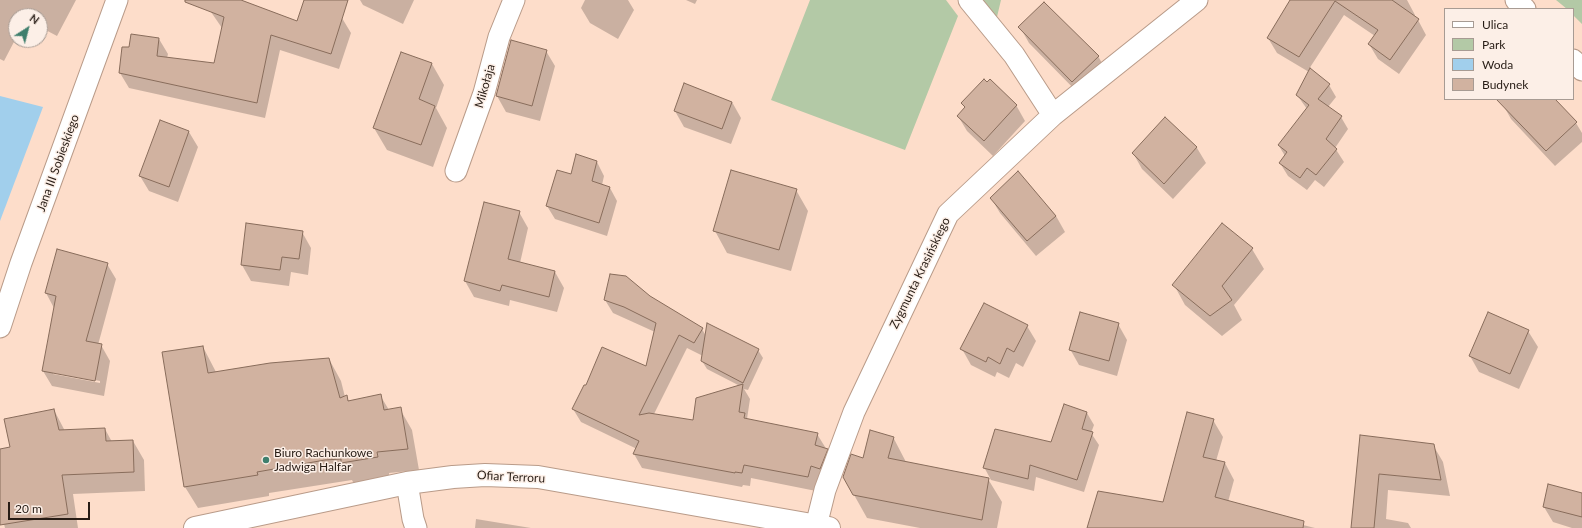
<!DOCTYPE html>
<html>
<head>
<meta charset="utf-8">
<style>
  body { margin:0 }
  #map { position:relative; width:1582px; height:528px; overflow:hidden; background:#fdddca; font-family:Lato,sans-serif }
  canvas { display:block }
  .legend { position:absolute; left:1444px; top:8px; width:130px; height:92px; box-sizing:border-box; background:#fcefe7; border:1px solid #a79b93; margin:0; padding:5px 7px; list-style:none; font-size:12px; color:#271c15 }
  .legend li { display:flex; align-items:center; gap:8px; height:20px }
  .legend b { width:20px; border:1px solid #a79b93 }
  .north { position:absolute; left:8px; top:8px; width:40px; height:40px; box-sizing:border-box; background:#fcefe7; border:1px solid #a79b93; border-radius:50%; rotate:36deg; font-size:11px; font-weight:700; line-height:16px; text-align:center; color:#271c15 }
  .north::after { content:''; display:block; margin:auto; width:14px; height:18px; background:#3f7f6d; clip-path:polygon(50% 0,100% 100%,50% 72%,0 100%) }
  .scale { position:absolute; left:8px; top:502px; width:82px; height:18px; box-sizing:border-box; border:2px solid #271c15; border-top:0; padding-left:5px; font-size:12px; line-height:14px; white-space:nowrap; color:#271c15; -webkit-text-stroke:3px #fcefe7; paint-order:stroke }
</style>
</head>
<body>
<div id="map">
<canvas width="1582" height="528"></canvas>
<ul class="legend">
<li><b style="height:5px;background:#fff"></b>Ulica</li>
<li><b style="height:11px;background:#b3c9a6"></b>Park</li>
<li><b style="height:11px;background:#a1cfec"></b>Woda</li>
<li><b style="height:11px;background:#d1b2a0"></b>Budynek</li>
</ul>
<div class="north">N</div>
<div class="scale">20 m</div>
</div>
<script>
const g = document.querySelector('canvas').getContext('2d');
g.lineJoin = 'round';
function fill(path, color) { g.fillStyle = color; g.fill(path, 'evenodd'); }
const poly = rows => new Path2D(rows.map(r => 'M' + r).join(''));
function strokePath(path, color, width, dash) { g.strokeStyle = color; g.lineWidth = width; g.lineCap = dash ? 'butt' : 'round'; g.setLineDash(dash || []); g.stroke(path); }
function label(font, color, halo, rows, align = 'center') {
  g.font = font + ' Lato,sans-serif'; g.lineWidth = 3; g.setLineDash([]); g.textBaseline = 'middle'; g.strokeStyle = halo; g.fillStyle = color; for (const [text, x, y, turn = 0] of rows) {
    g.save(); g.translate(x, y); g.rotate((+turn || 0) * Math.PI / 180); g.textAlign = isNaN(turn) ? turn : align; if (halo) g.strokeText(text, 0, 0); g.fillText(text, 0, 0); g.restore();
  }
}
fill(poly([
  [810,0,946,0,958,16,905,150,771,100],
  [979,0,1001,0,996,21],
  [1556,0,1582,0,1582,24,1573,15,1573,9,1567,9]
]), '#b3c9a6');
fill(poly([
  [0,96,43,107,0,221]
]), '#a1cfec');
fill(poly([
  [0,0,76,0,57,36,40,27,40,16,16,16,16,38,4,61,0,59],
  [216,0,238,0,297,22,342,18,351,33,339,69,280,50,265,118,129,88,120,73,130,49,159,39,168,54,167,58,214,64,222,28,211,12],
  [360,0,414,0,403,24,363,5],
  [585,0,628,0,634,10,618,39,590,23,581,8],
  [686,0,697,0,695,4],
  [1291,0,1407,0,1415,15,1414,17,1418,20,1426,35,1399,74,1378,59,1369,44,1375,36,1344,15,1309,69,1329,85,1336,97,1328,107,1341,117,1348,129,1335,148,1344,162,1324,187,1315,180,1307,190,1288,176,1280,163,1285,156,1279,146,1307,109,1297,95,1309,72,1277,53,1268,38],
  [1020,27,1098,56,1107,72,1082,97,1029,43],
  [546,51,555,66,540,121,506,112,497,96],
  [432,64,444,85,436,108,447,128,433,167,387,150,374,128],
  [1506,99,1554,99,1576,123,1582,133,1582,142,1555,166,1511,119,1502,103],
  [732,102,741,118,731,144,684,127,675,111],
  [962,103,1016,105,1025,121,993,156,967,131,958,116,965,108],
  [1165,118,1197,148,1206,163,1173,199,1142,169,1133,153],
  [189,132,198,147,178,202,149,191,140,176],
  [597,162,604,176,602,185,610,188,617,201,607,236,555,219,547,206,572,176],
  [1018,173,1056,216,1065,232,1036,256,1000,213,991,198],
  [796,190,808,211,791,271,727,253,715,231],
  [519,212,528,228,520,263,555,272,564,288,557,312,510,300,509,306,474,297,465,281],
  [1222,224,1252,249,1264,269,1234,305,1242,320,1222,336,1185,305,1174,285],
  [302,232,311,248,308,275,291,272,289,286,251,281,242,265],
  [107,264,116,279,98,345,101,345,110,361,104,396,52,386,43,371,54,308,46,293],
  [53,372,100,381,100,383,53,374],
  [650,297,702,329,706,336,758,350,763,358,748,390,744,389,750,399,747,419,817,434,835,463,816,491,751,478,750,486,743,485,742,487,642,468,634,454,637,449,581,422,573,409,646,368,655,332,613,313,605,300],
  [687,348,703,356,702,361,707,369,740,386,694,421,654,414],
  [1118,324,1127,340,1117,376,1079,365,1070,349],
  [1027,326,1036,341,1023,367,1016,363,1009,378,997,372,995,377,971,365,962,349],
  [1528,331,1538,347,1519,389,1479,372,1470,356],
  [203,347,216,372,329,359,341,381,345,397,349,401,380,395,389,410,400,409,412,430,419,470,389,473,389,478,354,484,352,480,269,493,269,496,198,508,185,487],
  [54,410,65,431,105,429,112,442,133,441,144,460,145,491,73,494,78,528,5,528,0,508,0,450,11,448],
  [1087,413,1094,425,1091,433,1099,445,1084,492,1036,477,1034,491,991,480,984,467,1052,444],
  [1213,420,1223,437,1216,461,1225,463,1234,480,1228,502,1275,518,1315,528,1088,528,1164,503],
  [1361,436,1433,445,1443,462,1450,496,1388,490,1386,519,1408,523,1411,528,1352,528],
  [893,437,906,462,988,479,1002,502,997,528,920,528,867,518,844,477,864,459],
  [1582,494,1582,528,1572,528,1553,522,1544,507],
  [476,519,531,528,475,528]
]), '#0003');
const building = poly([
  [185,0,241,0,297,21,304,0,348,0,331,54,271,35,257,103,119,73,122,47,129,47,131,34,159,38,157,56,214,63,224,17,185,2,185,0],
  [1290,0,1392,0,1419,19,1390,60,1368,44,1378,30,1335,1,1299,57,1267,38,1290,0],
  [1044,2,1099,56,1072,82,1018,27,1044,2],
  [511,40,547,50,532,106,496,96,511,40],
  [401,52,432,63,419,99,435,106,421,145,373,128,401,52],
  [1310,68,1330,84,1318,99,1342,116,1326,139,1337,149,1316,175,1307,168,1300,178,1279,163,1287,152,1278,145,1309,105,1296,95,1310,68],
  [984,79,987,82,990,79,1017,105,984,141,957,116,965,107,961,103,984,79],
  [684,83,732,102,722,129,674,111,684,83],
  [1496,99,1555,99,1577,122,1546,151,1496,99],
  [1165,117,1197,147,1164,184,1132,153,1165,117],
  [160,120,189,131,169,187,139,176,160,120],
  [576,154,597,161,592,181,610,187,599,223,546,206,557,170,571,174,576,154],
  [731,170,797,189,779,250,713,231,731,170],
  [1018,171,1056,216,1027,241,990,198,1018,171],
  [484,202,520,211,508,259,555,271,549,297,502,285,500,291,464,281,484,202],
  [246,223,303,231,299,259,282,257,280,270,241,265,246,223],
  [1222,223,1253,248,1222,286,1232,300,1210,316,1172,285,1222,223],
  [57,249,108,263,86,341,102,344,95,381,42,371,56,296,45,293,57,249],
  [610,274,626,276,650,296,703,328,694,343,679,335,639,415,649,413,693,420,696,398,743,384,739,412,745,413,744,418,818,433,815,445,828,449,820,469,811,466,808,477,744,465,742,473,735,472,735,473,633,454,639,441,572,409,584,385,586,385,602,347,646,366,656,323,624,307,604,300,610,274],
  [984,303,1028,325,1014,352,1007,348,1000,364,988,357,986,362,960,349,984,303],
  [1080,312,1119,323,1109,361,1069,350,1080,312],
  [1488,312,1529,330,1510,374,1469,356,1488,312],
  [707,323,759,349,743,383,701,361,707,323],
  [203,346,208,373,270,363,329,358,340,398,347,395,348,401,381,394,384,410,401,407,408,449,377,452,378,457,341,463,341,459,325,460,257,472,258,475,184,487,162,352,203,346],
  [1064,404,1087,412,1082,429,1093,432,1077,480,1030,465,1028,479,983,468,995,429,1051,442,1064,404],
  [54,409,59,430,105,428,106,441,133,440,134,472,62,475,68,514,0,525,0,449,10,447,4,419,54,409],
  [1187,412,1214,419,1203,457,1225,462,1215,497,1304,521,1303,528,1087,528,1098,491,1163,502,1187,412],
  [870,430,894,437,888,458,989,478,982,520,853,495,843,477,851,454,863,458,870,430],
  [1360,435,1434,444,1441,480,1379,474,1374,528,1351,528,1360,435],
  [1548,484,1582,493,1582,517,1543,507,1548,484]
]);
fill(building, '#d1b2a0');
strokePath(building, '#886c5b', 1);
const minor = poly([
  [969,0,1014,55,1053,115],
  [1516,0,1525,9],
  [1573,60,1582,70],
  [456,171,484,93,499,37,514,0],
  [0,327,21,263,117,0],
  [407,483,413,519,416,528],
  [816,526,825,490,854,412,948,214,1053,115,1197,0]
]);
const tertiary = poly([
  [195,528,407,483,453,477,485,475,538,477,829,528]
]);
strokePath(minor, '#b99b89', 23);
strokePath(tertiary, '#b99b89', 24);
strokePath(minor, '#fff', 21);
strokePath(tertiary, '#fff', 22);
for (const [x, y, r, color] of [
  [266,460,4,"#3f7f6d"]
]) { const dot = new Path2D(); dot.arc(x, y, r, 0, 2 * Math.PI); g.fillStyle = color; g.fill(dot); strokePath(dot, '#fcefe7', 1.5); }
label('12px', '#271c15', '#fcefe7', [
  ["Mikołaja",485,86,-74],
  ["Jana III Sobieskiego",58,163,-70],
  ["Zygmunta Krasińskiego",920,273,-64],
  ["Ofiar Terroru",511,477,3]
]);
label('12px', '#271c15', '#fcefe7', [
  ["Biuro Rachunkowe",274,453],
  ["Jadwiga Halfar",274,467]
], 'left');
</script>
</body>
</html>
